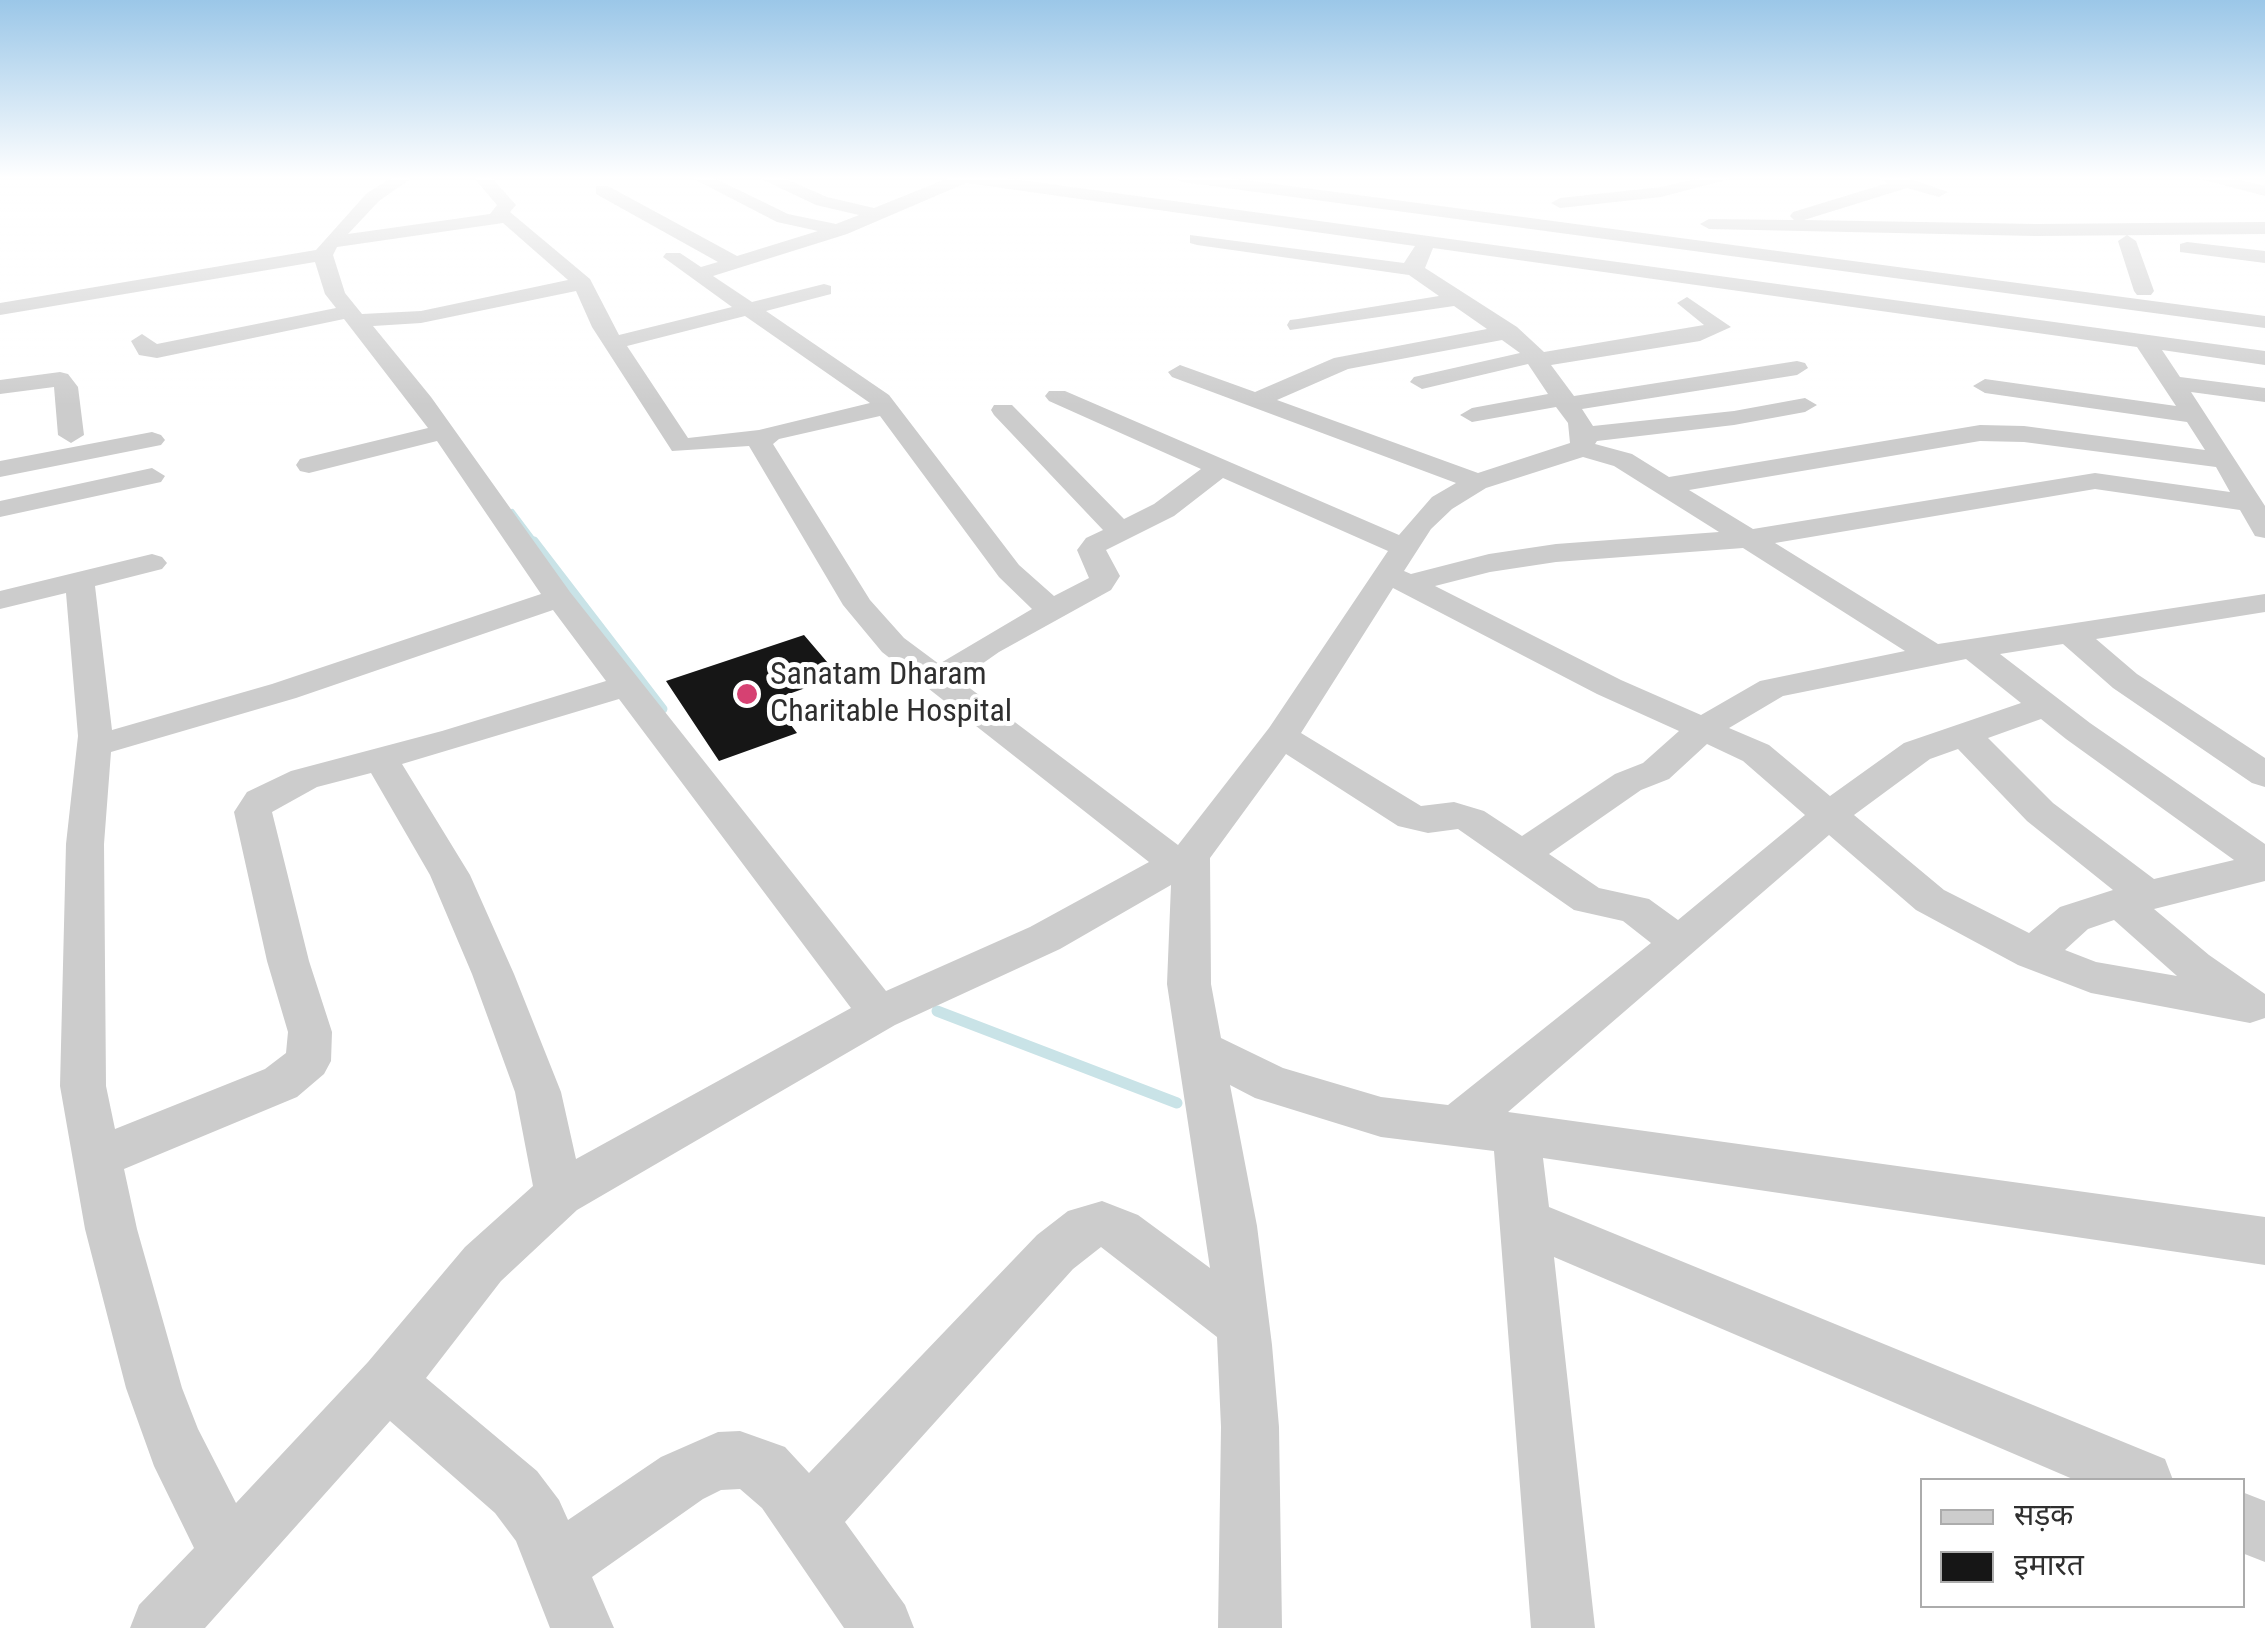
<!DOCTYPE html>
<html>
<head>
<meta charset="utf-8">
<style>
  body { margin:0 }
  #map { position:relative; width:2265px; height:1628px; overflow:hidden; background:#fff; font-family:"Roboto Condensed","Noto Sans Devanagari",sans-serif }
  canvas { display:block }
  .legend { position:absolute; left:1920px; top:1478px; width:325px; height:130px; box-sizing:border-box; background:#fff; border:2px solid #acacac; margin:0; padding:12px 18px; list-style:none; font-size:30px; color:#2f2f2f }
  .legend li { display:flex; align-items:center; gap:20px; height:50px }
  .legend b { width:50px; border:2px solid #acacac }
</style>
</head>
<body>
<div id="map">
<canvas width="2265" height="1628"></canvas>
<ul class="legend">
<li><b style="height:12px;background:#ccc"></b>सड़क</li>
<li><b style="height:28px;background:#161616"></b>इमारत</li>
</ul>
</div>
<script>
const g = document.querySelector('canvas').getContext('2d');
g.lineJoin = 'round';
const poly = rows => new Path2D(rows.map(r => 'M' + r).join(''));
function strokePath(path, color, width, dash) { g.strokeStyle = color; g.lineWidth = width; g.lineCap = dash ? 'butt' : 'round'; g.setLineDash(dash || []); g.stroke(path); }
function fill(path, color) { g.fillStyle = color; g.fill(path, 'evenodd'); }
function label(font, color, halo, rows, align = 'center') {
  g.font = font + ' "Roboto Condensed",sans-serif'; g.lineWidth = 10; g.setLineDash([]); g.textBaseline = 'middle'; g.strokeStyle = halo; g.fillStyle = color; for (const [text, x, y, turn = 0] of rows) {
    g.save(); g.translate(x, y); g.rotate((+turn || 0) * Math.PI / 180); g.textAlign = isNaN(turn) ? turn : align; if (halo) g.strokeText(text, 0, 0); g.fillText(text, 0, 0); g.restore();
  }
}
strokePath(poly([
  [512,512,536,544]
]), '#c9e3e7', 6);
strokePath(poly([
  [534,541,663,709]
]), '#c9e3e7', 9);
strokePath(poly([
  [937,1011,1177,1103]
]), '#c9e3e7', 11);
fill(poly([
  [804,635,839,676,772,700,797,733,719,761,666,681]
]), '#161616');
fill(poly([
  [393,177,413,177,379,201,348,234,490,214,497,205,473,177,491,177,516,205,510,212,590,279,619,335,732,307,663,257,666,253,680,253,701,267,718,262,596,194,596,186,608,186,737,256,818,231,777,222,690,177,712,177,788,214,836,224,859,215,816,205,757,177,781,177,827,197,874,208,951,177,999,177,2265,351,2265,365,2162,350,2180,377,2265,388,2265,402,2191,392,2265,506,2265,538,2255,536,2240,510,2095,489,1775,543,1938,644,2265,594,2265,612,2096,639,2137,674,2265,758,2265,787,2252,783,2113,688,2063,644,2000,654,2090,723,2265,844,2265,881,2154,909,2209,955,2265,994,2265,1018,2250,1023,2091,993,2018,965,1916,910,1829,835,1508,1112,2265,1217,2265,1265,1543,1158,1549,1207,2165,1459,2173,1480,2075,1480,1554,1257,1595,1628,1531,1628,1494,1151,1381,1137,1255,1098,1230,1085,1257,1226,1272,1345,1279,1427,1282,1628,1218,1628,1221,1427,1217,1337,1101,1247,1073,1269,845,1522,905,1605,914,1628,844,1628,762,1508,740,1489,721,1490,703,1499,592,1577,614,1628,550,1628,516,1541,495,1513,390,1421,205,1628,130,1628,139,1605,194,1548,154,1466,126,1388,85,1229,60,1086,66,844,78,736,66,593,0,609,0,591,152,554,162,557,167,563,162,569,95,586,112,730,272,684,541,594,437,441,309,473,300,471,296,465,300,459,428,428,344,319,157,358,139,355,131,341,142,334,157,344,336,308,325,294,315,262,0,315,0,303,316,250,367,193,393,177],
  [966,183,1415,246,1404,263,1190,235,1190,243,1197,245,1409,275,1439,296,1298,319,1290,320,1287,325,1290,330,1454,306,1487,329,1334,358,1255,392,1180,365,1168,372,1172,377,1456,483,1432,497,1399,535,1065,391,1049,391,1045,396,1049,401,1201,469,1154,504,1124,519,1012,405,994,405,991,410,994,415,1103,530,1086,538,1077,550,1089,578,1054,596,1019,565,889,395,766,311,831,294,831,286,824,284,752,302,713,276,847,234,966,183],
  [503,223,568,280,421,311,362,314,345,293,333,255,337,247,503,223],
  [1433,248,2137,347,2176,406,1985,379,1973,386,1985,393,2187,422,2205,450,2024,426,1980,425,1669,477,1632,454,1595,444,1597,441,1734,425,1805,412,1817,405,1805,398,1734,411,1593,426,1582,409,1797,375,1808,368,1805,363,1797,361,1574,396,1551,365,1700,341,1731,327,1687,297,1677,303,1704,325,1544,352,1517,327,1425,268,1433,248],
  [576,291,592,327,672,451,749,446,843,605,882,652,1149,862,1030,927,886,991,570,592,431,397,373,326,421,323,576,291],
  [745,316,870,403,759,430,688,438,627,346,745,316],
  [1502,340,1520,353,1414,377,1410,382,1422,389,1528,364,1548,394,1472,408,1460,415,1472,422,1556,407,1568,423,1570,443,1478,473,1277,400,1348,369,1502,340],
  [880,416,999,577,1032,609,939,664,904,638,870,600,773,444,779,439,880,416],
  [1980,441,2024,442,2216,467,2230,492,2095,473,1753,529,1689,490,1980,441],
  [1583,457,1614,466,1719,532,1556,544,1489,554,1411,574,1404,571,1431,529,1452,509,1486,488,1583,457],
  [1223,478,1388,551,1269,728,1178,845,959,680,999,652,1111,590,1120,576,1106,550,1174,516,1223,478],
  [1743,548,1905,651,1760,681,1701,715,1621,680,1435,586,1490,572,1556,562,1743,548],
  [1393,588,1597,694,1679,731,1643,763,1615,774,1522,836,1484,811,1454,802,1421,806,1301,733,1393,588],
  [553,610,606,681,442,731,291,771,247,792,234,812,267,961,288,1032,286,1053,265,1069,115,1129,106,1086,104,844,111,752,296,698,553,610],
  [1966,659,2021,703,1904,743,1830,796,1769,745,1729,728,1783,696,1966,659],
  [619,699,851,1008,576,1159,561,1092,514,974,470,875,402,764,619,699],
  [2041,719,2066,739,2234,860,2154,879,2053,803,1988,738,2041,719],
  [1707,744,1743,761,1805,815,1678,920,1649,899,1599,888,1549,854,1641,790,1669,779,1707,744],
  [1958,749,2027,821,2113,890,2060,907,2029,933,1944,890,1854,815,1930,759,1958,749],
  [1286,754,1398,826,1428,833,1458,829,1574,910,1623,921,1651,943,1448,1105,1381,1097,1283,1068,1221,1038,1211,984,1210,858,1286,754],
  [371,773,430,875,472,974,515,1092,533,1186,465,1247,368,1362,236,1503,198,1429,182,1388,137,1229,124,1169,297,1097,324,1074,331,1061,332,1032,309,961,272,812,317,787,371,773],
  [1171,885,1167,984,1210,1268,1138,1215,1102,1201,1068,1211,1037,1235,809,1473,785,1447,740,1431,718,1432,661,1457,568,1520,559,1500,537,1471,426,1378,501,1281,577,1210,895,1025,1060,949,1171,885],
  [2114,920,2177,976,2096,962,2065,950,2088,929,2114,920],
  [1174,177,1223,177,2265,316,2265,328,1182,182,1174,177],
  [1704,177,1737,177,1661,197,1560,208,1551,203,1560,198,1661,187,1704,177],
  [1877,177,1905,177,1948,192,1939,197,1907,188,1804,220,2036,224,2265,222,2265,234,2036,236,1709,229,1700,224,1709,219,1794,220,1790,216,1793,212,1888,183,1877,177],
  [2193,177,2226,177,2265,186,2265,196,2193,177],
  [2127,235,2136,241,2154,291,2151,295,2137,295,2134,291,2118,241,2127,235],
  [2187,242,2265,251,2265,263,2180,252,2180,244,2187,242],
  [60,372,68,374,78,387,84,435,71,443,58,435,54,387,0,394,0,380,60,372],
  [152,432,161,435,165,440,161,445,0,477,0,461,152,432],
  [152,468,165,476,161,482,0,517,0,501,152,468],
  [2242,1492,2265,1501,2265,1562,2242,1553,2242,1492]
]), '#ccc');
const sky = g.createLinearGradient(0, 0, 0, 405);
sky.addColorStop(0, '#9bc7e8');
sky.addColorStop(0.44, '#fff');
sky.addColorStop(1, '#ffffff00');
g.fillStyle = sky;
g.fillRect(0, 0, 2265, 405);
for (const [x, y, r, color] of [
  [747,694,12,"#d64172"]
]) { const dot = new Path2D(); dot.arc(x, y, r, 0, 2 * Math.PI); g.fillStyle = color; g.fill(dot); strokePath(dot, '#fff', 4); }
label('32px', '#2f2f2f', '#fff', [
  ["Sanatam Dharam",770,676],
  ["Charitable Hospital",770,713]
], 'left');
</script>
</body>
</html>
